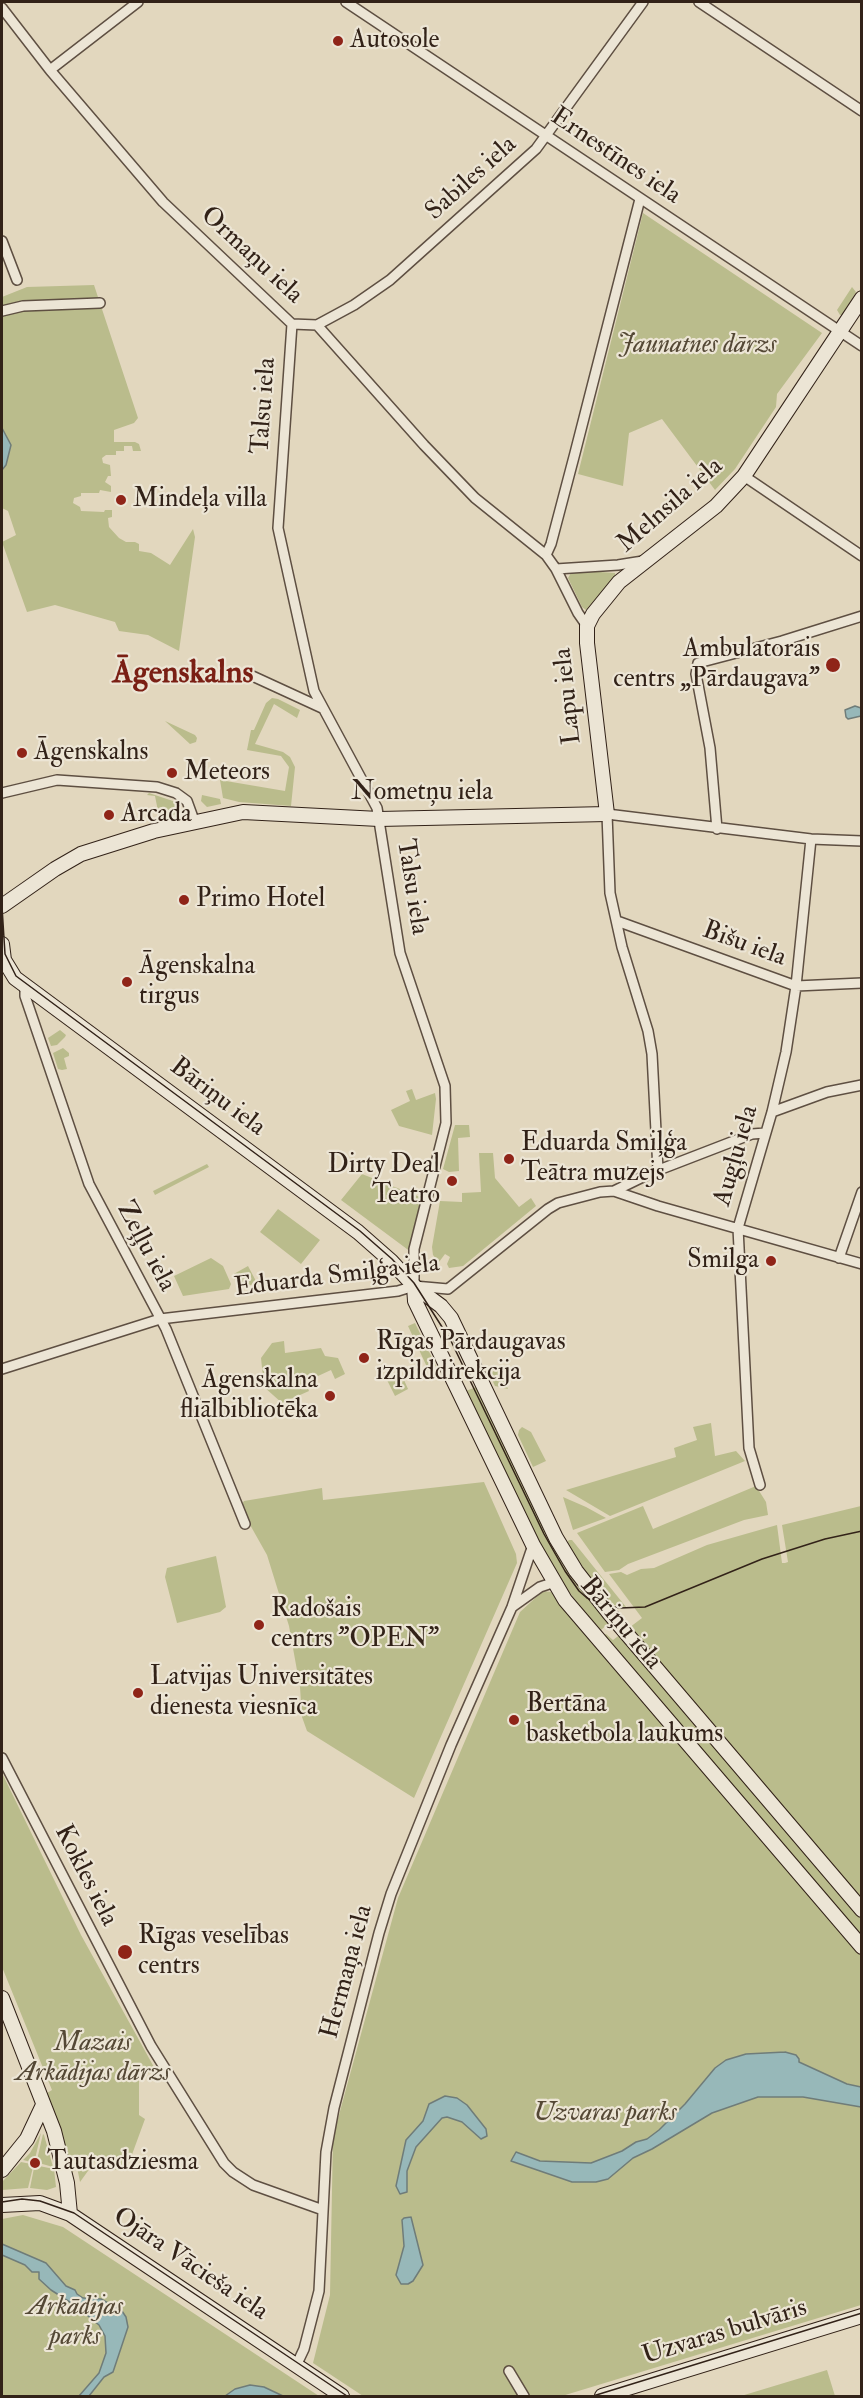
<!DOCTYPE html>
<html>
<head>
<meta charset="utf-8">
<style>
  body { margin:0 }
  #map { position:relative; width:863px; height:2398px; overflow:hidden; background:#e2d7be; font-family:"IM FELL Double Pica",serif }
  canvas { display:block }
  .frame { position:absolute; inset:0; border:3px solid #322218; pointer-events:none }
</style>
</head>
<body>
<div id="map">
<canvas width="863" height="2398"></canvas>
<div class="frame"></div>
</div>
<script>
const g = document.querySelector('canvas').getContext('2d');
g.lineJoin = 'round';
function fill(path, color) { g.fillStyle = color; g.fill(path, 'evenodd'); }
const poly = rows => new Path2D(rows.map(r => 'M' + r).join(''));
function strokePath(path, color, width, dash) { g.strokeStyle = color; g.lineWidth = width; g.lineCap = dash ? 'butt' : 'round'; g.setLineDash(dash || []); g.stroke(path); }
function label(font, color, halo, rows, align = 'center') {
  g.font = font + ' "IM FELL Double Pica",serif'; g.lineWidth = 4.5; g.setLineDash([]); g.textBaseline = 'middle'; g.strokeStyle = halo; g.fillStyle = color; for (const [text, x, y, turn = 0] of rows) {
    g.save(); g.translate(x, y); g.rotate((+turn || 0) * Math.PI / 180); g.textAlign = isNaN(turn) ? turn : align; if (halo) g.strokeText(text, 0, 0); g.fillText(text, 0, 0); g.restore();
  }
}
fill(poly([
  [643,213,822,333,777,394,776,407,735,469,715,490,662,419,629,433,623,486,578,474],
  [94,285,138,418,134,423,114,430,114,442,135,442,139,444,141,451,133,451,132,446,124,446,124,451,116,451,116,455,106,455,102,458,103,463,110,465,111,476,108,476,105,482,111,486,111,492,100,490,99,493,81,493,81,496,74,498,73,503,80,507,81,511,104,512,105,510,112,510,112,517,108,518,109,527,119,538,126,542,135,542,139,544,139,551,151,553,170,565,193,529,195,537,179,651,148,635,119,631,115,622,55,605,27,612,2,542,16,535,8,511,2,508,2,297,27,287],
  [852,287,856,292,842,315,840,315,837,310],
  [586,571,615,573,615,577,586,610,582,607,568,578,571,573],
  [272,698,278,699,300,710,297,718,274,704,255,744,283,752,290,757,295,767,291,806,239,802,223,798,220,780,285,791,289,767,281,756,247,750,251,730,254,730,266,703],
  [165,721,195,735,197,738,196,742,190,744],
  [149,793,176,802,180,808,179,813,163,819,162,816,159,816,155,796,147,795],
  [202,795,220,799,221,804,207,807,201,801],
  [60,1030,66,1035,65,1037,57,1045,51,1046,48,1038],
  [63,1048,69,1053,69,1056,64,1058,67,1069,62,1070,58,1069,53,1053],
  [412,1089,416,1100,435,1093,436,1099,432,1135,399,1126,391,1110,410,1101,406,1091],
  [455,1125,469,1125,470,1137,458,1138,459,1171,449,1172,443,1169],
  [479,1153,493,1153,495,1178,519,1207,531,1198,536,1206,463,1266,449,1268,447,1264,450,1257,445,1254,439,1262,433,1255,432,1247,440,1201,462,1202,462,1193,481,1192],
  [207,1164,209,1167,155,1195,153,1191],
  [362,1174,425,1199,411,1252,341,1200],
  [278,1209,320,1240,301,1264,260,1232],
  [211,1258,223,1266,231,1284,229,1289,183,1296,174,1276],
  [248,1266,257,1283,240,1288,232,1275],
  [415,1323,436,1366,427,1367,408,1326],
  [284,1341,285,1353,321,1348,325,1356,338,1358,345,1374,335,1379,331,1370,305,1382,309,1391,282,1403,264,1387,261,1358,272,1343],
  [499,1369,508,1389,495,1386,489,1373],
  [400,1371,408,1389,395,1396,386,1378],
  [476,1387,547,1532,617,1630,615,1632,608,1624,601,1630,585,1614,554,1570,538,1542,466,1391],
  [711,1423,715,1456,736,1451,745,1461,610,1516,566,1490,676,1457,674,1448,697,1440,693,1427],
  [522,1427,531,1432,546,1461,533,1467,518,1435,519,1430],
  [484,1482,516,1554,517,1563,414,1798,307,1731,302,1717,300,1687,289,1626,267,1555,249,1523,242,1504,244,1501,322,1488,323,1500],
  [756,1486,766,1502,768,1515,744,1520,628,1564,619,1570,605,1572,577,1533,643,1506,653,1529],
  [563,1497,586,1507,606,1518,573,1530],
  [861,1506,861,2305,562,2396,363,2396,313,2363,330,2295,333,2137,398,1898,520,1612,543,1591,551,1592,604,1635,606,1634,613,1640,642,1618,609,1574,621,1572,627,1575,641,1569,654,1568,707,1545,777,1525,782,1563,785,1563,788,1562,782,1525],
  [569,1540,572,1540,626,1607,608,1604,566,1543],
  [216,1556,226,1607,220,1612,177,1623,165,1577,167,1568],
  [2,1773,81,1935,155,2069,139,2079,139,2115,145,2119,130,2160,115,2170,98,2157,80,2182,77,2167,72,2173,47,2093,52,2090,2,1967],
  [41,2133,35,2159,31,2162,23,2160,30,2153],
  [43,2134,44,2135,53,2167,39,2163,37,2160],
  [21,2162,31,2164,33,2167,28,2188,2,2190,2,2182],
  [39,2166,54,2169,56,2187,47,2190,30,2188,34,2168],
  [23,2215,63,2227,319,2396,2,2396,2,2219],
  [827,2370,835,2396,741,2396]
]), '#babc8c');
const water = poly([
  [2,428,11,445,6,465,2,470,2,428],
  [855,706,861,708,861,716,848,719,846,717,845,710,855,706],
  [785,2052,796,2055,799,2059,799,2062,847,2084,861,2087,861,2107,803,2097,758,2097,712,2113,652,2149,633,2158,608,2179,596,2182,572,2182,511,2161,516,2152,540,2161,591,2163,622,2151,636,2142,647,2139,659,2130,685,2104,715,2068,726,2060,746,2054,785,2052],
  [445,2096,457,2098,467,2105,486,2129,487,2136,481,2139,462,2122,447,2117,442,2118,416,2147,407,2171,407,2192,400,2194,396,2186,406,2140,423,2121,429,2104,445,2096],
  [411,2217,423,2265,413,2281,408,2284,401,2284,396,2275,404,2246,402,2220,404,2218,411,2217],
  [2,2244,46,2263,66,2286,75,2290,77,2294,83,2298,101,2299,122,2311,126,2317,128,2327,113,2372,104,2377,89,2396,79,2396,99,2373,106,2353,105,2336,99,2325,76,2306,51,2290,39,2279,39,2272,32,2272,25,2265,2,2255,2,2244],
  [250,2385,264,2387,283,2396,225,2396,235,2389,250,2385]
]);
fill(water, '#97b8b9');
strokePath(water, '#6f7c79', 1.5);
const street = poly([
  [346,2,862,346],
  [699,2,862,111],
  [2,8,50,70,163,202,292,324,317,325,424,445,475,498,546,555,556,569,578,613,587,626],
  [50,70,138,2],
  [2,241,17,280],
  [2,311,23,306,100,303],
  [292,324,278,528,314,691,377,808,400,953,445,1086,446,1123,414,1249,414,1286],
  [317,325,354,305,390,280,536,149,643,2],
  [744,476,862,556],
  [546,555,551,544,575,453,640,199],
  [556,569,618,565,643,561],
  [248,674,322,708],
  [2,793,57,780,157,787,176,793,187,801,195,823],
  [717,829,710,748,696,674,698,663,782,641,862,616],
  [617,921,796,986,862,983],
  [25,984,25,996,89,1184,166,1329,245,1524],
  [772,1112,827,1092,862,1085],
  [658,1170,652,1054,648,1031,622,947,610,893,607,814,811,839,862,841],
  [614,1191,651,1173,752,1134,765,1133],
  [839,1258,862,1192],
  [2,1369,160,1319,398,1291,414,1286,448,1289,548,1209,558,1203,600,1192,614,1191,658,1206,862,1264],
  [760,1485,749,1448,738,1228,772,1112,786,1052,796,986,811,839],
  [512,1607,540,1587,555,1582],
  [2,1758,151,2046,224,2163,233,2172,253,2185,323,2210],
  [296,2366,304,2349,319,2291,326,2152,334,2108,379,1933,391,1894,451,1745,512,1607,533,1545],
  [509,2371,524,2396]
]);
const secondary = poly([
  [2,906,55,869,81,854,154,831,243,812,379,819,607,814,587,643,587,626,593,614,619,582,716,506,744,476,862,298],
  [2,944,4,960,15,978,358,1232,391,1261,414,1286,441,1306,451,1318,556,1538,576,1571,609,1613,862,1910],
  [414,1286,415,1301,533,1545,565,1600,862,1947],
  [2,1998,54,2131,67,2183,70,2214],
  [2,2170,27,2139,43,2105],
  [2,2205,40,2203,70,2214,342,2396],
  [602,2396,862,2316]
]);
strokePath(street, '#5e4f42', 12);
strokePath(secondary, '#322218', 16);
strokePath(street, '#ece5d5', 9);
strokePath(secondary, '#ece5d5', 14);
strokePath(poly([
  [2,907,5,954,16,976,360,1231,392,1259,414,1283,451,1341,544,1534,565,1571,579,1591,587,1598,602,1605,620,1608,645,1607,762,1559,825,1539,862,1531],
  [2,2202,22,2199,40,2201,74,2213,347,2396],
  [593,2396,862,2313]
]), '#322218', 1.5);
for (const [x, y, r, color] of [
  [338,41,6,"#8f2418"],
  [121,500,6,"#8f2418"],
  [833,665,8,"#8f2418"],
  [22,753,6,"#8f2418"],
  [172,773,6,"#8f2418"],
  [109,815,6,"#8f2418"],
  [184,900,6,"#8f2418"],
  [127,982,6,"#8f2418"],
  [509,1159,6,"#8f2418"],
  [452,1181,6,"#8f2418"],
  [771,1261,6,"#8f2418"],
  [364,1358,6,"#8f2418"],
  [330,1396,6,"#8f2418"],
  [259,1625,6,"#8f2418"],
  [138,1693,6,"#8f2418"],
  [514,1720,6,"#8f2418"],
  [125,1952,8,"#8f2418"],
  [35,2163,6,"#8f2418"]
]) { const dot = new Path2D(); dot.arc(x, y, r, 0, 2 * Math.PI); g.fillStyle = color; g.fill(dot); strokePath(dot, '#ece5d5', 2); }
label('26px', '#322218', '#ece5d5', [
  ["Autosole",350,41],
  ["Mindeļa villa",133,500],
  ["Ambulatorais",820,650,"right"],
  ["centrs „Pārdaugava”",820,680,"right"],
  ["Āgenskalns",34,753],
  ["Meteors",184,773],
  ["Arcada",121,815],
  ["Primo Hotel",196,900],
  ["Āgenskalna",139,967],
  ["tirgus",139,997],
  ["Eduarda Smiļģa",521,1144],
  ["Teātra muzejs",521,1174],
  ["Dirty Deal",440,1166,"right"],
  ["Teatro",440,1196,"right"],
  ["Smilga",759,1261,"right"],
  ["Rīgas Pārdaugavas",376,1343],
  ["izpilddirekcija",376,1373],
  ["Āgenskalna",318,1381,"right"],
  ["fliālbibliotēka",318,1411,"right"],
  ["Radošais",271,1610],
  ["centrs \"OPEN\"",271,1640],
  ["Latvijas Universitātes",150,1678],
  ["dienesta viesnīca",150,1708],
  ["Bertāna",526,1705],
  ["basketbola laukums",526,1735],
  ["Rīgas veselības",138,1937],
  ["centrs",138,1967],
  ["Tautasdziesma",47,2163]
], 'left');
label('26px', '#322218', '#ece5d5', [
  ["Ernestīnes iela",615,157,34],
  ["Sabiles iela",472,179,-42],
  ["Ormaņu iela",251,256,43],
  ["Talsu iela",265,406,-86],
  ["Melnsila iela",671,506,-41],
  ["Lapu iela",569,696,-96],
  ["Nometņu iela",422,793],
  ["Talsu iela",411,887,81],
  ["Bišu iela",744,945,20],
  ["Bāriņu iela",217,1098,37],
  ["Augļu iela",737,1156,-74],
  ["Zeļļu iela",145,1247,62],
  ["Eduarda Smiļģa iela",337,1277,-7],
  ["Bāriņu iela",620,1624,50],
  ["Kokles iela",85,1876,63],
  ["Hermaņa iela",348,1972,-75],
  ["Ojāra Vācieša iela",190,2265,34],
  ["Uzvaras bulvāris",725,2333,-17]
]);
label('italic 26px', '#544835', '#ece5d5', [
  ["Jaunatnes dārzs",697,346],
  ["Mazais",93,2044],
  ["Arkādijas dārzs",93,2074],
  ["Uzvaras parks",605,2114],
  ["Arkādijas",75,2308],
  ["parks",75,2338]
]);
label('bold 32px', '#7a1f14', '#ece5d5', [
  ["Āgenskalns",183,675]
]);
</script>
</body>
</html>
